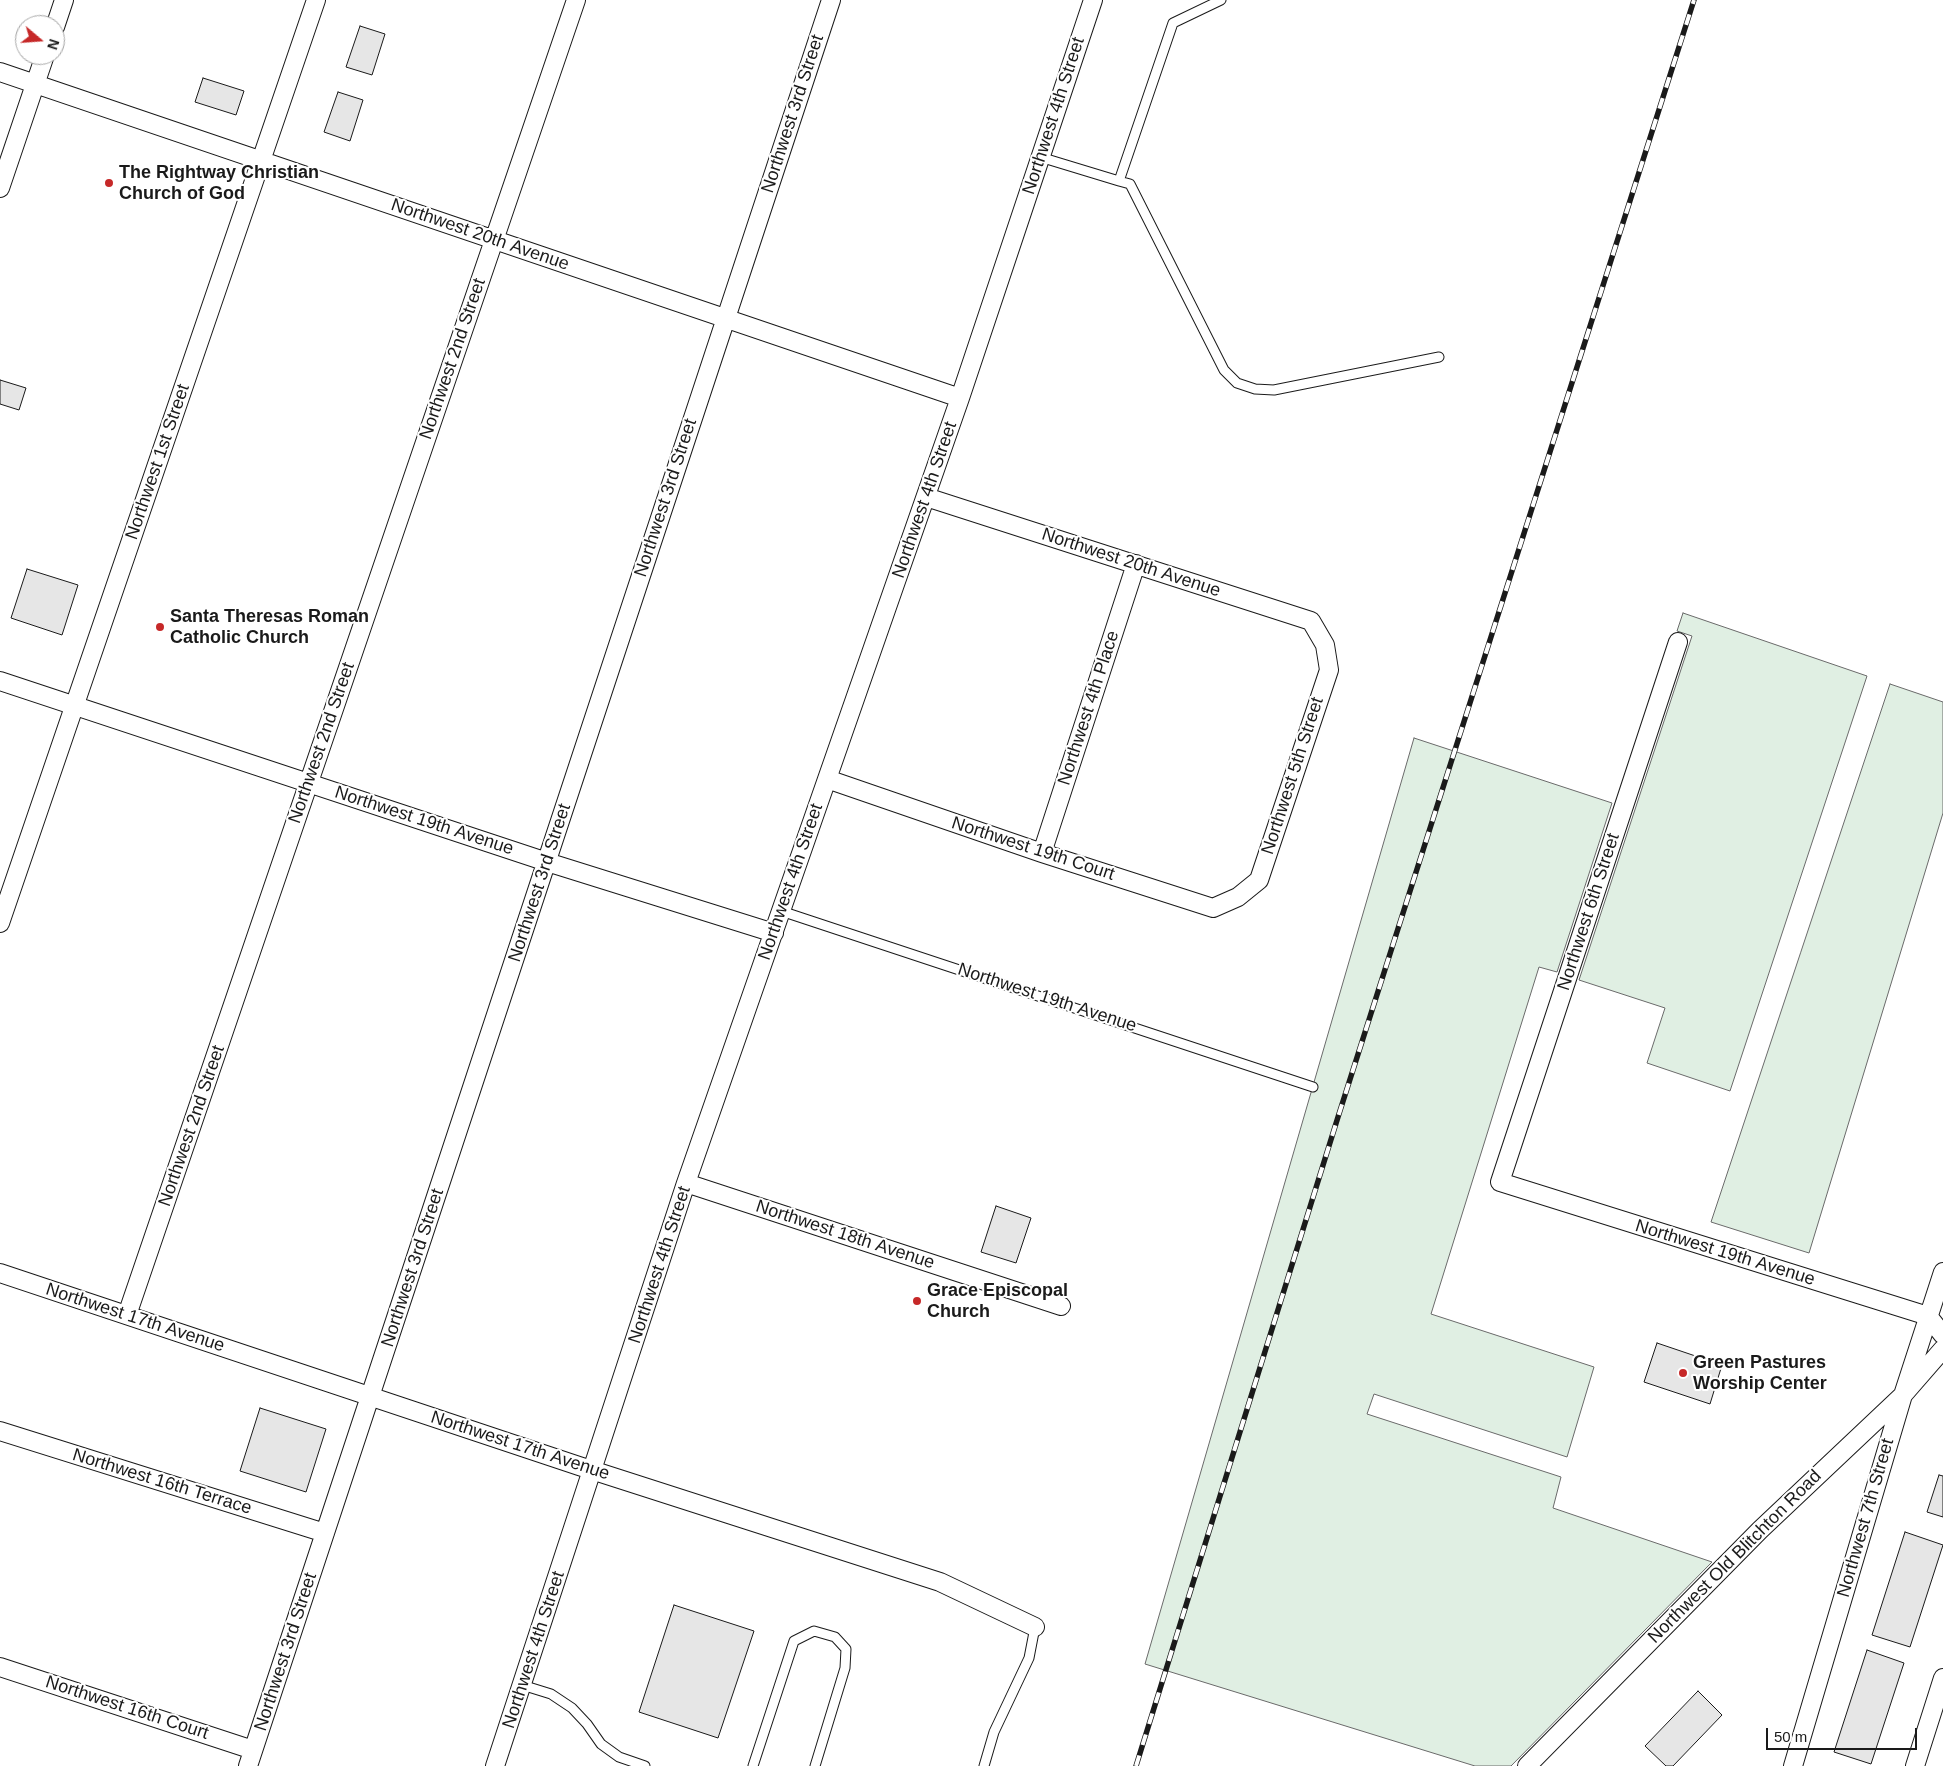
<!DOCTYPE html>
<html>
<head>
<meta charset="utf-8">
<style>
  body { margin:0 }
  #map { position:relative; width:1943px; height:1766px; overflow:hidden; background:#fff; font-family:Helvetica,sans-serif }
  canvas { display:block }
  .north { position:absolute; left:15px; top:15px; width:50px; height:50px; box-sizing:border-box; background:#fff; border:1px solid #a3a3a3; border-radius:50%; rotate:108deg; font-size:14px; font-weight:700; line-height:20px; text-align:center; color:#1a1a1a }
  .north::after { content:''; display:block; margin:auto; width:18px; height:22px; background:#c62828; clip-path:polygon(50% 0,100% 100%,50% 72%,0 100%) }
  .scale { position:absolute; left:1766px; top:1728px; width:151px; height:22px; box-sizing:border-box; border:2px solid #1a1a1a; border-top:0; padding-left:6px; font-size:15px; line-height:18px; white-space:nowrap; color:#1a1a1a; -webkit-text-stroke:4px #fff; paint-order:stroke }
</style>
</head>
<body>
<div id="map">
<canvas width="1943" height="1766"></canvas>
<div class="north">N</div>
<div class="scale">50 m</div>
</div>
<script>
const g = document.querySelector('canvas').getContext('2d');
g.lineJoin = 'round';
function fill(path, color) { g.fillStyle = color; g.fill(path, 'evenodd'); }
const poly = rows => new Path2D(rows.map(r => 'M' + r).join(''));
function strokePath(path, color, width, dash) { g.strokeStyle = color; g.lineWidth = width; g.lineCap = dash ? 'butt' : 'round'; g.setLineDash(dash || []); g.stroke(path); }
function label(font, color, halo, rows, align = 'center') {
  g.font = font + ' Helvetica,sans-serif'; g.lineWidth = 4; g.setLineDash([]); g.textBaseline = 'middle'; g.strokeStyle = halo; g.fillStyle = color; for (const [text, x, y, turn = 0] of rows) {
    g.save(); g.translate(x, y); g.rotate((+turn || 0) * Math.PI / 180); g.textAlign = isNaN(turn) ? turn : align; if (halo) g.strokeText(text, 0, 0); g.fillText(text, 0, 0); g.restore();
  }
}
const green = poly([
  [1683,613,1867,676,1730,1091,1647,1063,1665,1008,1579,980,1692,636,1677,631,1683,613],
  [1890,684,1943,702,1943,813,1809,1253,1711,1222,1890,684],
  [1414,738,1612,803,1557,972,1539,967,1431,1314,1594,1367,1567,1457,1374,1394,1367,1414,1561,1477,1553,1508,1712,1562,1511,1766,1475,1766,1145,1664,1414,738]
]);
fill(green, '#e0efe3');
strokePath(green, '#6a6a6a', 1);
const building = poly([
  [360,26,385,34,372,75,346,67,360,26],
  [203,78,244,91,236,115,195,102,203,78],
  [338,92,363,100,350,141,324,132,338,92],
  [0,380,26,388,19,410,0,404,0,380],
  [27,569,78,585,62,635,11,618,27,569],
  [996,1206,1031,1218,1016,1263,981,1252,996,1206],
  [1657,1343,1722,1365,1710,1404,1644,1382,1657,1343],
  [260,1408,326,1429,306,1492,240,1471,260,1408],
  [1939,1475,1943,1476,1943,1517,1927,1512,1939,1475],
  [1905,1532,1943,1545,1910,1647,1872,1635,1905,1532],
  [674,1605,754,1631,718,1738,639,1712,674,1605],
  [1867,1650,1904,1663,1871,1764,1834,1752,1867,1650],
  [1698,1691,1722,1715,1673,1766,1666,1766,1645,1746,1698,1691]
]);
fill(building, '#e6e6e6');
strokePath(building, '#1a1a1a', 1);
const service = poly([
  [1040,157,1119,181,1173,23,1221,0],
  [1119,181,1130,184,1224,370,1237,383,1255,389,1274,390,1439,357],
  [781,911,1313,1087],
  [522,1685,551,1694,572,1708,587,1724,601,1744,619,1757,645,1766],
  [753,1766,794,1641,814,1631,835,1637,846,1649,845,1668,815,1766],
  [984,1766,994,1732,1029,1658,1035,1627]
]);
const minor = poly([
  [55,27,64,0],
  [0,72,960,398],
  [0,188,45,55],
  [1678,642,1500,1182,1928,1316,1943,1335],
  [0,681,547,862,774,933],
  [827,779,1042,853,1213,908,1238,897,1259,880,1329,670,1325,645,1311,621,926,497],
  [1042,853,1136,564],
  [0,923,316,0],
  [686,1183,1061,1306],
  [0,1273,579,1466,940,1582,1035,1627],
  [127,1315,576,0],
  [0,1431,325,1533],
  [0,1667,253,1750],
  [248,1766,831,0],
  [495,1766,686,1183,960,398,1093,0],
  [1527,1766,1760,1530,1903,1395,1943,1349],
  [1793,1766,1903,1395,1943,1272],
  [1915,1766,1943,1678]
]);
strokePath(service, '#1a1a1a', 11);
strokePath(minor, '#1a1a1a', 20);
strokePath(service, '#fff', 9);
strokePath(minor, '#fff', 18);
const rail = poly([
  [1136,1766,1338,1117,1694,0]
]);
strokePath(rail, '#1a1a1a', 5.5);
strokePath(rail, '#fff', 4, [11]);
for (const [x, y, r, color] of [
  [109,183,5,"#c62828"],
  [160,627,5,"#c62828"],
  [917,1301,5,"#c62828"],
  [1683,1373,5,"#c62828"]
]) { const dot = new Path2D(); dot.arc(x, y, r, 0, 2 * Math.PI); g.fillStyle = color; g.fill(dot); strokePath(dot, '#fff', 2); }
label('18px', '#1a1a1a', '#fff', [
  ["Northwest 3rd Street",793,114,-72],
  ["Northwest 4th Street",1054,116,-72],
  ["Northwest 20th Avenue",480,235,19],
  ["Northwest 2nd Street",453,359,-71],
  ["Northwest 1st Street",158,462,-71],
  ["Northwest 3rd Street",666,498,-72],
  ["Northwest 4th Street",925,500,-71],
  ["Northwest 20th Avenue",1131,563,18],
  ["Northwest 4th Place",1089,708,-72],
  ["Northwest 2nd Street",322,743,-71],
  ["Northwest 5th Street",1293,776,-72],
  ["Northwest 19th Avenue",424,821,18],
  ["Northwest 19th Court",1033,849,18],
  ["Northwest 4th Street",791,882,-71],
  ["Northwest 3rd Street",540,883,-72],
  ["Northwest 6th Street",1589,912,-72],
  ["Northwest 19th Avenue",1047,998,18],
  ["Northwest 2nd Street",192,1126,-71],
  ["Northwest 18th Avenue",845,1235,18],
  ["Northwest 19th Avenue",1725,1253,17],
  ["Northwest 4th Street",660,1265,-72],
  ["Northwest 3rd Street",413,1268,-72],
  ["Northwest 17th Avenue",135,1318,18],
  ["Northwest 17th Avenue",520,1446,18],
  ["Northwest 16th Terrace",162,1482,17],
  ["Northwest 7th Street",1866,1518,-74],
  ["Northwest Old Blitchton Road",1735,1557,-45],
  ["Northwest 4th Street",534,1650,-72],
  ["Northwest 3rd Street",286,1652,-72],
  ["Northwest 16th Court",127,1708,18]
]);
label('bold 18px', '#1a1a1a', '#fff', [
  ["The Rightway Christian",119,173],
  ["Church of God",119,194],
  ["Santa Theresas Roman",170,617],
  ["Catholic Church",170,638],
  ["Grace Episcopal",927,1291],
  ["Church",927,1312],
  ["Green Pastures",1693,1363],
  ["Worship Center",1693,1384]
], 'left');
</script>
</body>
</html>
